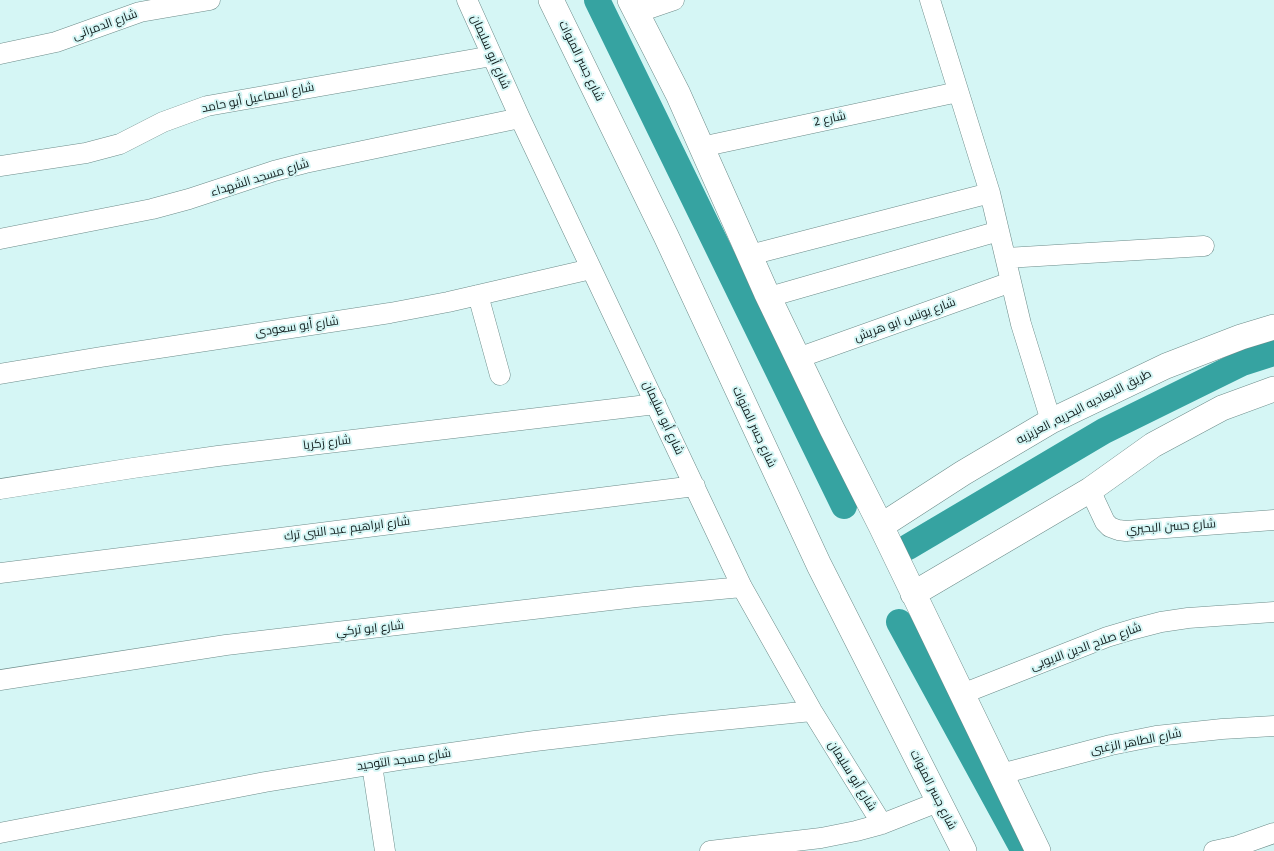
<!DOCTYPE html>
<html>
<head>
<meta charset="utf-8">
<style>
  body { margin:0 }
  canvas { display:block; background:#d5f6f5 }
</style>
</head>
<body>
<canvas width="1274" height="851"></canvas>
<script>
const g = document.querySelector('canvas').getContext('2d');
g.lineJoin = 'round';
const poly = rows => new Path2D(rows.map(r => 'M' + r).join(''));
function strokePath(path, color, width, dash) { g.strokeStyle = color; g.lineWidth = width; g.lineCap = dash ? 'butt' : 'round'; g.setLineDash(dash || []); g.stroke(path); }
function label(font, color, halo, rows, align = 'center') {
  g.font = font + ' "Fira Sans",Cairo,sans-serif'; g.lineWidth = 4; g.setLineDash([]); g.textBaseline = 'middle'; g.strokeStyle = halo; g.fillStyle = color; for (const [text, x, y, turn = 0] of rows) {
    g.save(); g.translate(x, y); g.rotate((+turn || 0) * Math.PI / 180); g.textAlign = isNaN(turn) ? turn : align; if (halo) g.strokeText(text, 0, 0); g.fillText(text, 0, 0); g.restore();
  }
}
strokePath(poly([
  [597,0,844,506],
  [908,547,1104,431,1242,363,1274,353],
  [899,622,1024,851]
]), '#36a3a1', 26);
const minor = poly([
  [467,0,520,118,742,587,812,711,882,824],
  [930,0,990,193,1021,324,1051,421],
  [636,13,674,0],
  [0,54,56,42,140,12,210,0],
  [701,147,958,92],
  [0,166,86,153,120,144,163,122,207,106,492,56],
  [0,239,152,209,189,199,274,171,305,163,520,118],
  [750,255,990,193],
  [1006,258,1204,246],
  [478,295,500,375],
  [769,297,999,231],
  [798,358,1011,282],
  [0,374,101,357,390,313,448,302,591,269],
  [0,489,133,468,218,456,656,404],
  [1090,490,1105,522,1110,527,1118,530,1126,531,1274,520],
  [0,573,695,486],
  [0,680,226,645,636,597,742,587],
  [962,694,1107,637,1134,629,1161,622,1188,618,1274,612],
  [372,765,385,851],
  [1001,774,1111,745,1156,736,1222,729,1274,726],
  [0,833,265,782,400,760,535,741,671,725,812,711],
  [710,851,821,838,856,831,882,824,938,802],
  [1214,851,1237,846,1274,833]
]);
const tertiary = poly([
  [551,0,666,236,819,565,964,851],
  [630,0,678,94,766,292,832,429,881,526,1038,851],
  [881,526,963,473,1051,421,1166,366,1241,337,1274,327],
  [913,594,1090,490,1153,445,1222,408,1274,389]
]);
strokePath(minor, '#6d8c8a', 21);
strokePath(tertiary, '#6d8c8a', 26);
strokePath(minor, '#fff', 20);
strokePath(tertiary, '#fff', 25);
label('12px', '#0f1b1b', '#d5f6f5', [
  ["شارع الدمرانى",105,25,-20],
  ["شارع أبو سليمان",490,52,66],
  ["شارع جسر المنوات",581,61,64],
  ["شارع اسماعيل أبو حامد",258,98,-11],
  ["شارع 2",830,119,-12],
  ["شارع مسجد الشهداء",260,178,-17],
  ["شارع يونس ابو هريش",905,320,-20],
  ["شارع أبو سعودى",297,327,-8],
  ["طريق الابعاديه البحريه, العزيزيه",1084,407,-27],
  ["شارع أبو سليمان",663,418,65],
  ["شارع جسر المنوات",754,427,65],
  ["شارع زكريا",327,443,-7],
  ["شارع حسن البحيري",1171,527,-4],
  ["شارع ابراهيم عبد النبى ترك",347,529,-7],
  ["شارع ابو تركي",370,629,-6],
  ["شارع صلاح الدين الايوبى",1086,647,-20],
  ["شارع الطاهر الزغبى",1136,742,-11],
  ["شارع مسجد التوحيد",404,760,-8],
  ["شارع أبو سليمان",852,776,58],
  ["شارع جسر المنوات",933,790,63]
]);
</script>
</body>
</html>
